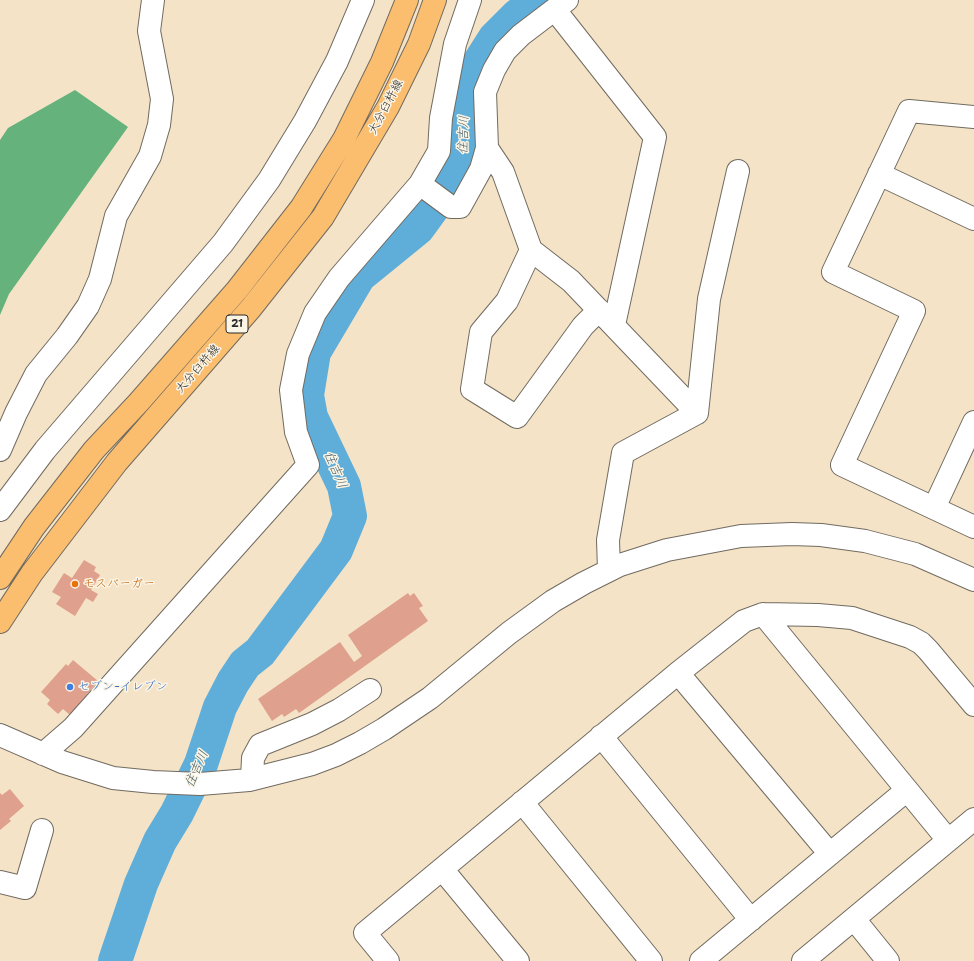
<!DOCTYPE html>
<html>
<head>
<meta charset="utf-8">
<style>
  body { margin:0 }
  canvas { display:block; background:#f4e3c6 }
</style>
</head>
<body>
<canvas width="974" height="961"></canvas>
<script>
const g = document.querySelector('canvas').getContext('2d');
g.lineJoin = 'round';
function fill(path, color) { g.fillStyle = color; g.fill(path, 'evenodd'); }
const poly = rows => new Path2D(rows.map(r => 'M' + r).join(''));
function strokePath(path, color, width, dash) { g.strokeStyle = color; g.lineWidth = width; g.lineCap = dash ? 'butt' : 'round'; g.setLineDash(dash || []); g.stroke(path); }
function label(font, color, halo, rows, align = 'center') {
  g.font = font + ' "Shantell Sans","Klee One",sans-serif'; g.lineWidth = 3; g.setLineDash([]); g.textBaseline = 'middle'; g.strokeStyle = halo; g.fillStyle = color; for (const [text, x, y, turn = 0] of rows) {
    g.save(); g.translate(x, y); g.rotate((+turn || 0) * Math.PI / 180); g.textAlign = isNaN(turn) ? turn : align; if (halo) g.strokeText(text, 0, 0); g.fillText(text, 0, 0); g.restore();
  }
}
fill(poly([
  [75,90,128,127,9,294,0,315,0,140,8,128]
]), '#65b27d');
strokePath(poly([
  [115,961,141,884,160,841,177,813,201,764,220,707,233,682,245,664,260,652,336,550,350,516,344,486,311,417,307,395,314,352,359,276,418,228,453,180,465,157,465,105,468,88,479,63,495,38,517,16,538,0]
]), '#5faed9', 34);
fill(poly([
  [84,560,96,567,94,571,100,575,91,590,98,594,93,602,86,598,75,616,56,604,61,597,52,592,64,573,72,578],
  [408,593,410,596,414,593,423,606,419,608,428,621,299,713,296,709,284,717,282,714,272,721,258,699,340,642,354,662,362,656,348,635],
  [73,660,98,681,70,715,63,709,58,714,47,704,50,700,41,692,66,664,68,666],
  [10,789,24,806,9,819,11,821,0,830,0,793,2,795]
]), '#dfa18e');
const minor = poly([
  [555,10,655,137,614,325],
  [974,117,909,111,833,272,914,311,842,465,974,527],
  [487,148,503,172,531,250,507,301,481,332,472,389,517,417,583,326,599,310],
  [879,174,974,219],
  [420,184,451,207,460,207,481,169,487,148,485,92,494,70,505,51,521,35,567,0],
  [531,250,571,281,697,413],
  [0,450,16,413,36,374,67,336,88,306,100,279,116,216,150,156,159,125,162,99,149,31,153,0],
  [934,508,974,422],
  [0,510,45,450,223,243,269,180,305,121,337,61,363,0],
  [609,570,608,540,623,453,697,413,709,299,738,171],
  [763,614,948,840],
  [678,673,830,854],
  [0,735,62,762,113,778,153,782,200,784,249,780,312,764,336,755,360,743,384,729,430,698,509,633,553,601,584,583,620,565,667,550,741,536,792,534,821,535,865,541,915,554,974,580],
  [601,736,751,920],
  [43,754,73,728,308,465,296,432,291,390,298,354,315,313,339,278,420,184,439,151,441,118,455,44,470,0],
  [252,779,253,758,260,745,312,724,339,710,370,690],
  [522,802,651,961],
  [442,869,518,961],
  [0,882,25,888,42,830],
  [854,919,888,961],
  [388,961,365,933,678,673,744,621,763,614,818,615,852,618,910,637,921,643,928,650,974,705],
  [701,961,907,790],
  [803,961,974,819]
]);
const major = poly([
  [0,578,34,527,94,450,139,402,237,290,301,208,344,139,382,62,407,0],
  [0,622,32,573,117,462,251,308,323,217,388,107,419,44,435,0]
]);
strokePath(minor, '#716b61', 24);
strokePath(major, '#716b61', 24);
strokePath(minor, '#fff', 22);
strokePath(major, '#fbbd6e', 22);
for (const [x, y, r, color] of [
  [75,584,4,"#e8710a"],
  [70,687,4,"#3f7fe0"]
]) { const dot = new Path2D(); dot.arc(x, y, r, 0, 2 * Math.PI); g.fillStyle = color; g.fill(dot); strokePath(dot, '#fcf5e5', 1.5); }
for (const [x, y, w] of [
  [237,324,22]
]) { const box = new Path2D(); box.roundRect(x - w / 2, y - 9, w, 18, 3); g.fillStyle = '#fcf5e5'; g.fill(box); strokePath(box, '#2b2b2b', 1); }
label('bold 11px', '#2b2b2b', null, [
  ["21",237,324]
]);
label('12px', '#2b2b2b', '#fcf5e5', [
  ["大分臼杵線",386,107,-62],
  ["大分臼杵線",198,369,-49]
]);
label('12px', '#c56008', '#fcf5e5', [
  ["モスバーガー",83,584]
], 'left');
label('12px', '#366cbe', '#fcf5e5', [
  ["セブン-イレブン",78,687]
], 'left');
label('italic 13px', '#3d5968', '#fcf5e5', [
  ["住吉川",464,135,-88],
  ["住吉川",335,470,67],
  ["住吉川",197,769,-66]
]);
</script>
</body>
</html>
